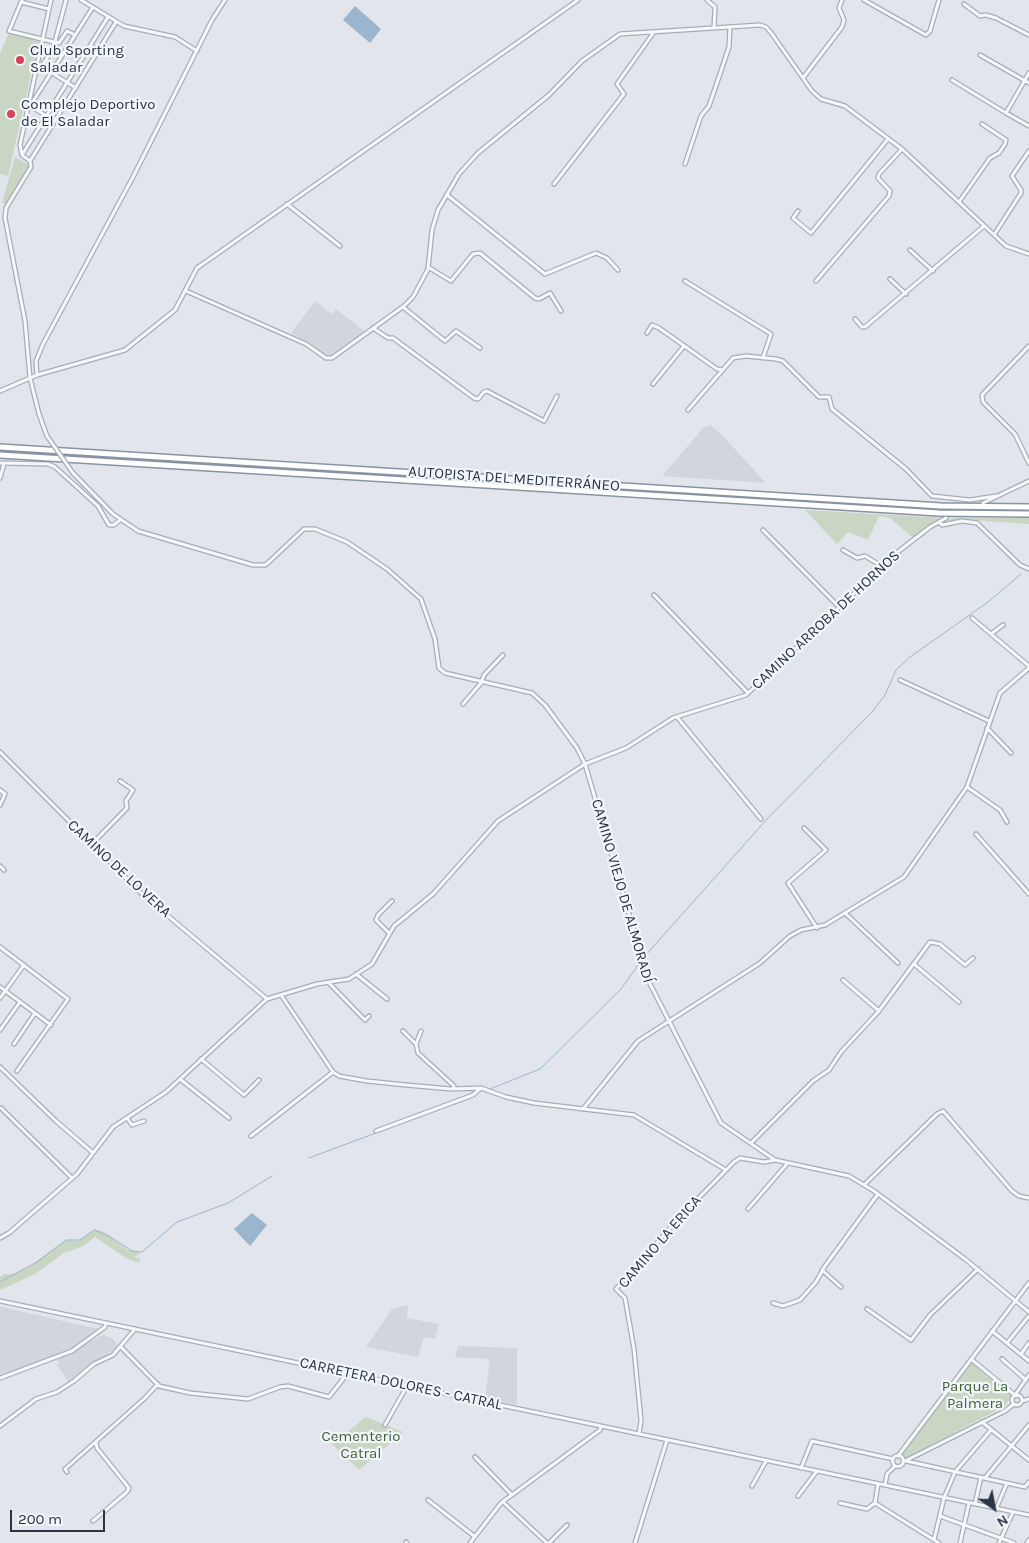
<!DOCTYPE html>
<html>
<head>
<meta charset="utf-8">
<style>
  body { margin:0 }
  #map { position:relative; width:1029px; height:1543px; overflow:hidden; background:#e2e6ec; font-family:Karla,sans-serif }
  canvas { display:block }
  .north { position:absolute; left:969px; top:1483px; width:50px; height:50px; -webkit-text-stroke:4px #f2f5f9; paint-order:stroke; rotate:147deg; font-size:14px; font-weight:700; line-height:20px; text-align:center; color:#293445 }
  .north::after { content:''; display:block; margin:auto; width:18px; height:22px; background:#293445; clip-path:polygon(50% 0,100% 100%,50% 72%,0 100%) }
  .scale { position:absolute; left:10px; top:1510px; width:95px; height:22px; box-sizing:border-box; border:2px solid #293445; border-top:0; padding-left:6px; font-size:15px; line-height:18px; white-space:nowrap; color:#293445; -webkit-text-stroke:4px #f2f5f9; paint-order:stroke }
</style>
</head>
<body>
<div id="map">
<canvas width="1029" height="1543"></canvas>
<div class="north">N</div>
<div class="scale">200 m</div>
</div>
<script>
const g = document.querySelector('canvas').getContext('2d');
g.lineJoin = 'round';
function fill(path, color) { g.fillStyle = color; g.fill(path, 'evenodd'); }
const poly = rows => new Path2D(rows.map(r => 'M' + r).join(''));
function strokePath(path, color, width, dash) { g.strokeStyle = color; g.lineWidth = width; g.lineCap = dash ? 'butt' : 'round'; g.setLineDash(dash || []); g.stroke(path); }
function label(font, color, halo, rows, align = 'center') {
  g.font = font + ' Karla,sans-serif'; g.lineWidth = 4.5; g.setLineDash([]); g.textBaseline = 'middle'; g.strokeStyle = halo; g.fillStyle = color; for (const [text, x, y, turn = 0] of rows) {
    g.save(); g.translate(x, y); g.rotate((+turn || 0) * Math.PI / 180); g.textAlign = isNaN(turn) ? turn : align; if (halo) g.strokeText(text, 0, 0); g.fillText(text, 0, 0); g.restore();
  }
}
fill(poly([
  [315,301,332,314,336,309,364,331,332,356,322,353,310,343,291,333],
  [710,425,720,433,766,483,662,476,703,428],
  [408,1305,407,1318,439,1324,435,1339,424,1337,418,1357,366,1347,392,1309],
  [0,1307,2,1307,98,1329,67,1351,0,1374],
  [103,1335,112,1338,119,1347,91,1364,69,1383,57,1365,60,1363,56,1360],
  [458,1346,517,1348,517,1405,485,1398,490,1359,455,1357]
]), '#d0d5de');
fill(poly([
  [9,33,39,40,8,176,0,174,0,53],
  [15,157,30,165,7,204,2,203],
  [805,510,840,512,944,518,913,538,890,518,879,516,868,540,848,532,837,544],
  [953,518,1029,518,1029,524,958,519,950,522,948,519],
  [95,1229,104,1232,128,1250,141,1253,134,1257,141,1259,139,1263,126,1258,95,1237,83,1246,64,1253,35,1274,0,1290,0,1277,4,1274,13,1274,31,1265,66,1240,78,1241],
  [972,1363,1012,1396,1005,1406,906,1458,903,1457,903,1452],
  [366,1417,403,1432,359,1470,332,1444]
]), '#c8d6c3');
fill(poly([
  [355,6,381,29,370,43,343,20],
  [252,1213,267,1225,250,1246,234,1229]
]), '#9bb5ce');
strokePath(poly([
  [645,956,768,818,872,712,885,695,896,670,910,657,988,602,1021,574],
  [490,1089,540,1069,621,989,639,964],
  [309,1158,376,1133],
  [0,1282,37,1262,66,1240,80,1240,94,1230,109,1236,132,1251,142,1252,177,1222,228,1203,272,1176]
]), '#9bb5ce', 1);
const minor = poly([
  [22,0,9,31,54,42],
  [81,0,124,26,175,37,197,51],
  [225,0,212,20,133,177,43,344,36,361,37,375,125,350,175,310,197,268,578,0],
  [707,0,715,7,714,28],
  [864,0,926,35,930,31,939,0],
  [21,2,49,9],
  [964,4,980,16,986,15,996,18,1029,35],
  [54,42,59,43,67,31,75,35],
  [91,46,99,51],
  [980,55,1029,83],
  [36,63,76,88],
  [42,66,53,49,66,0],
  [803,78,842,27,844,20,839,8,842,0],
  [952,80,1006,113,1029,73],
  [30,106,93,7],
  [30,106,55,121],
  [1006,113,1029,126],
  [22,155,108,17],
  [30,161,31,167,6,208,5,218,25,321,30,378,39,414,47,436],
  [30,161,22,155,20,145,51,0],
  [30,161,116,22],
  [685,164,701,116,709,106,720,74,729,47,730,27],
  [554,184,624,94,617,84,654,32],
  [447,195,545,274,596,253,607,258,618,270],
  [959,202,990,158,999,153,1005,144,1006,140,982,124],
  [287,204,340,246],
  [798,211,793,218,811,233,888,139],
  [994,235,1021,193,1021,190,1012,176,1029,151],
  [910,250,933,271],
  [428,267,451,281,473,254,480,253,535,298,539,299,550,293,561,311],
  [890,279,906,294],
  [685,281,771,334,763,358],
  [816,281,889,196,890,191,878,178,879,174,902,149],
  [186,291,306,344,326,358,332,358,404,306,413,297,428,269,432,230,438,210,459,174,478,153,549,95,582,61,620,34,760,25,766,27,772,34,812,91,821,99,845,106,902,149,1006,246,1029,254],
  [403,307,445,341,456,331,480,348],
  [855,319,862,327,865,327,984,226],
  [373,328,388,338,393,338,474,398,478,399,484,392,487,391,544,421,557,396],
  [647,333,652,325,659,328,717,369,723,370],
  [1029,346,982,395,983,402,1015,434,1029,463],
  [653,384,684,346],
  [0,391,37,375],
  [688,410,733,358,746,356,776,359,783,361,819,397,829,397,832,409,906,469,932,496,970,500,996,496],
  [0,463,48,464,55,467,98,506,109,525,114,525,120,520],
  [73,473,113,514,138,531,253,565,265,565,270,561,304,529,315,529,347,542,387,569,421,599,435,639,439,668,445,673,532,693,545,705,577,748,585,764,632,924,645,974,721,1123,775,1160,849,1176,874,1191,965,1259,1029,1312],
  [0,478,4,464],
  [983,503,1029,481],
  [939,522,942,525,962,521,977,523,1020,565,1029,569],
  [763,530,839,607],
  [843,550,857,558,865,556,883,567],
  [654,595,748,693],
  [972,618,1029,666],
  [991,634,1003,625],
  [900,680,989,721],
  [463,704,481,683,484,675,503,655],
  [677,717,761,819],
  [987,728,1011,753],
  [0,752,143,895,267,999],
  [967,787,1000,810,1007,822],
  [0,790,5,794,0,805],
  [804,828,826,850,788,883,817,928],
  [976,834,1029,894],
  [92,844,127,808,126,801,133,790,120,781],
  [0,866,4,870],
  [845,913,898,963],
  [389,933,376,920,378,915,392,901],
  [0,947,68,999,17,1071],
  [914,964,959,1002],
  [356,974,387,999],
  [843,980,879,1011],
  [328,982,365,1020,369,1016],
  [0,987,51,1025],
  [281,995,333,1072,339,1076,367,1081,406,1085,451,1089,481,1088,506,1097,534,1103,634,1115,726,1170],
  [0,998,24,965],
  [0,1030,20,1002],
  [403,1031,416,1044,418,1053,454,1086,453,1089],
  [14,1044,35,1013],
  [416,1044,421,1031],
  [201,1059,244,1095,259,1080],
  [0,1067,56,1121,92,1152],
  [180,1079,229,1118],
  [1,1108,72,1178],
  [583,1109,638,1041,760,963,790,936,801,930,825,925,904,877,967,787,1000,693,1029,668],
  [127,1118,132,1125,144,1121],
  [376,1131,473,1095,481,1088],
  [251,1136,333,1072],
  [751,1143,813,1081,829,1070,841,1052,878,1012,930,942,940,944,965,965,973,958],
  [864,1185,937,1114,943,1111,1012,1191,1019,1196,1029,1198],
  [748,1209,787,1164],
  [0,1238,9,1233,77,1174,113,1127,166,1092,267,999,317,984,349,979,372,964,394,926,433,894,498,821,585,764,626,748,673,718,746,695,899,551,930,527,946,518],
  [822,1270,841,1287],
  [0,1301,1029,1515],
  [773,1303,783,1306,800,1300,816,1282,825,1266,878,1194],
  [867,1309,911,1340,930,1315,978,1269],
  [992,1331,1029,1361],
  [1007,1343,1029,1316],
  [121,1347,159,1386,190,1393,248,1399,280,1387,288,1386,329,1397,347,1374],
  [1021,1354,1029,1343],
  [971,1359,1016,1396],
  [1002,1359,1026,1380],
  [0,1378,72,1351,105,1327,106,1323],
  [1015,1395,1029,1375],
  '1012 1400a5 5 0 1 1 10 0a5 5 0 1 1-10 0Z',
  [1022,1401,1029,1399],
  [982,1422,1029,1460],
  [385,1425,407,1386],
  [0,1426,36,1399,57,1392,74,1381,94,1364,113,1355,135,1329],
  [639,1434,641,1420,634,1349,625,1298,616,1289,679,1218,734,1162,740,1158,764,1162,775,1160],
  '892.5 1461a5.5 5.5 0 1 1 11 0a5.5 5.5 0 1 1-11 0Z',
  [898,1456,1029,1283],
  [475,1457,512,1495],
  [906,1461,1025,1487,1029,1482],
  [903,1462,1005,1411,1014,1404],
  [801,1468,812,1441,893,1459],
  [67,1472,65,1469,145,1398,158,1384],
  [985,1478,1029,1425],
  [885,1485,887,1474,895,1466],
  [752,1486,766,1461],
  [798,1496,817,1471],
  [428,1500,474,1536],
  [503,1502,547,1543],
  [840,1503,867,1509,875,1503],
  [875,1503,939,1543],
  [875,1503,878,1484],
  [975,1504,981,1477],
  [996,1509,1007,1483],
  [940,1516,1014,1543],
  [93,1521,127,1492,129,1488,97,1448,96,1442],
  [934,1540,944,1498,955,1472,991,1430],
  [406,1542,407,1543],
  [470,1543,501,1503,600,1430,601,1426],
  [549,1543,567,1525],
  [635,1543,667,1440],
  [960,1543,969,1503],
  [999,1543,1013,1512],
  [1027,1543,1029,1540]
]);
const highway = poly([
  [0,447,941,506,1029,507],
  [0,455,939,513,1029,514]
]);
strokePath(minor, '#a7adb7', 5.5);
strokePath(highway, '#8894a3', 8);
strokePath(minor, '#f5f7f9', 3);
strokePath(highway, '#fff', 5);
const minorBridge = poly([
  [47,436,73,473]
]);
strokePath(minorBridge, '#a7adb7', 5.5, []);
strokePath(minorBridge, '#f5f7f9', 3);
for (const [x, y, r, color] of [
  [20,60,5,"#d8405c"],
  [11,114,5,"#d8405c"]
]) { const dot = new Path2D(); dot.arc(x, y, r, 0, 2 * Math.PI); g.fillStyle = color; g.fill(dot); strokePath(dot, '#f2f5f9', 2); }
label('15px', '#293445', '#f2f5f9', [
  ["Club Sporting",30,51],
  ["Saladar",30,68],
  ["Complejo Deportivo",21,105],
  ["de El Saladar",21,122]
], 'left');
label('15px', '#293445', '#f2f5f9', [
  ["AUTOPISTA DEL MEDITERRÁNEO",514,479,4],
  ["CAMINO ARROBA DE HORNOS",826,620,-43],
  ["CAMINO DE LO VERA",119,869,43],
  ["CAMINO VIEJO DE ALMORADÍ",622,891,74],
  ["CAMINO LA ERICA",660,1242,-49],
  ["CARRETERA DOLORES - CATRAL",401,1384,12]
]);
label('15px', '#3f6235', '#f2f5f9', [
  ["Parque La",975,1387],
  ["Palmera",975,1404],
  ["Cementerio",361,1437],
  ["Catral",361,1454]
]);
</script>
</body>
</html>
